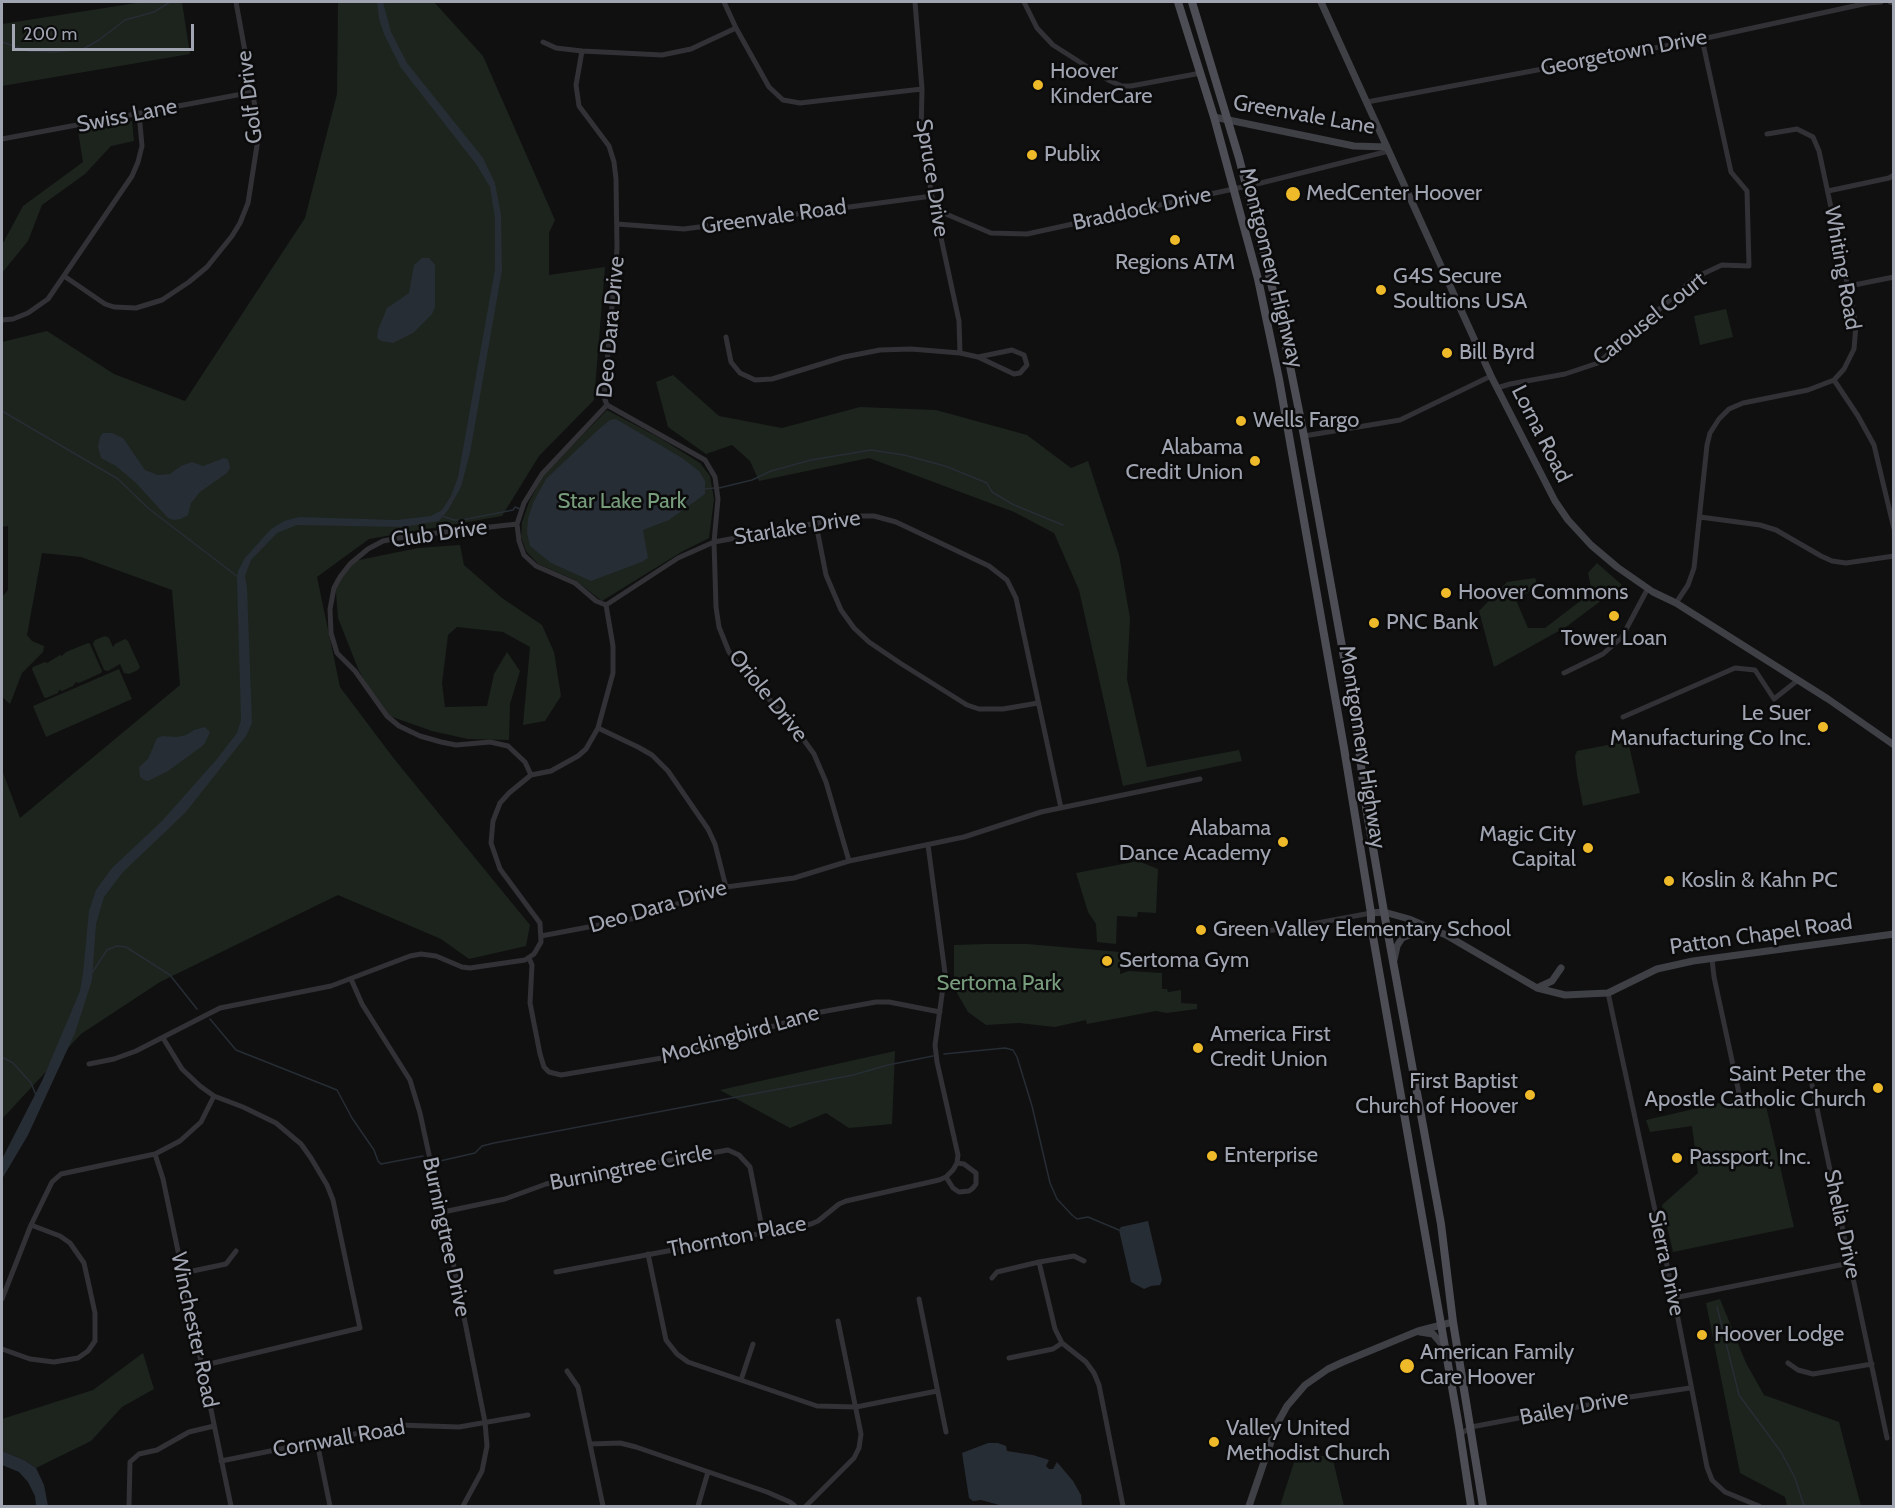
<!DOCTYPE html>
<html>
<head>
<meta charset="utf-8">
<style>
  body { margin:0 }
  #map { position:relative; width:1895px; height:1508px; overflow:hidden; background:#101011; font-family:Cabin,sans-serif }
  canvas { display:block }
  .frame { position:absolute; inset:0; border:3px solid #a1a5b2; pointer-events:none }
  .scale { position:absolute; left:12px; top:24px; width:182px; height:27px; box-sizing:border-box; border:3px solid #a1a5b2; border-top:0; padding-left:8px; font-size:18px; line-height:21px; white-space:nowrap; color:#a1a5b2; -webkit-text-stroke:4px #0b0b0c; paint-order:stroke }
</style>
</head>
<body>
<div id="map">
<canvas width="1895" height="1508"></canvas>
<div class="frame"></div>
<div class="scale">200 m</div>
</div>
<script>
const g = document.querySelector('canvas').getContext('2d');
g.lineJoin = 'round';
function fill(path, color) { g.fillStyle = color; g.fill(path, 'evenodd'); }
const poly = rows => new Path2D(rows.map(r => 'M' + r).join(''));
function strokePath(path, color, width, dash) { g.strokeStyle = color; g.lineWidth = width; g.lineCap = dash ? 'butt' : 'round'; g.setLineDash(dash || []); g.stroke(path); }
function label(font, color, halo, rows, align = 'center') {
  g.font = font + ' Cabin,sans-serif'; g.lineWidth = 5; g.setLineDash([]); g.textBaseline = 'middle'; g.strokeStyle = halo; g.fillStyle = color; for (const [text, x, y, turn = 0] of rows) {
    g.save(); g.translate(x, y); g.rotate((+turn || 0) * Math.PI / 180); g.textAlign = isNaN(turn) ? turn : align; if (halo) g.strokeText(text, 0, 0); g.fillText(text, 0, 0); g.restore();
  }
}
fill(poly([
  [143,2,182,2,190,54,2,86,2,24],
  [338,2,434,2,483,56,555,220,549,233,549,275,605,267,594,400,539,456,502,516,369,539,317,577,340,687,395,760,530,925,526,946,469,959,441,939,338,895,160,982,81,1034,2,1119,2,770,20,818,180,685,172,590,81,557,42,553,27,635,32,641,44,646,43,652,22,673,10,704,2,697,2,597,8,590,8,526,2,527,2,342,47,331,114,374,185,401,305,218,337,94],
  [132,121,134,141,111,146,85,174,42,205,28,241,2,273,2,245,23,206,83,162,78,131],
  [1726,309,1733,337,1700,345,1694,316],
  [673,375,719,416,782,428,860,407,936,410,1027,435,1071,468,1088,461,1119,555,1130,618,1127,679,1147,767,1239,750,1242,761,1123,786,1079,590,1054,533,1014,512,869,458,759,481,750,461,732,445,706,454,668,427,656,382],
  [607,410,660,438,700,463,710,476,714,499,709,538,683,551,602,601,575,580,538,564,526,551,521,537,522,522,529,502,543,475],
  [460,545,464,565,502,598,542,625,554,652,561,696,545,721,523,725,530,647,503,632,457,627,448,635,442,683,445,707,487,706,494,674,507,652,520,671,510,704,509,740,468,739,432,731,384,714,359,671,338,618,335,580,354,561,418,548],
  [1597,563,1622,585,1566,627,1494,667,1479,611,1507,582,1535,578,1538,586,1516,600,1528,628,1545,628,1592,592,1588,573],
  [105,636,109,638,113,647,115,644,125,639,128,641,140,667,138,670,129,674,124,673,120,664,108,671,104,670,93,644,95,640],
  [88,643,90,644,102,671,101,673,79,683,76,682,73,686,62,691,59,690,58,693,46,698,44,697,32,669,33,667,45,662,47,663,60,655,62,656,66,652],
  [119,669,132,699,46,737,33,706],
  [1628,741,1640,793,1583,806,1577,775,1575,756,1577,751],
  [1138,861,1158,869,1156,913,1138,912,1137,917,1117,916,1116,944,1097,942,1096,924,1088,912,1076,873],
  [986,944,1027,944,1120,952,1120,974,1129,971,1162,973,1162,989,1167,989,1168,992,1181,990,1181,1003,1197,1004,1197,1009,1167,1013,1156,1011,1087,1024,1086,1020,1055,1027,1019,1023,986,1025,968,1012,954,988,954,945],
  [895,1051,892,1124,849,1128,826,1113,790,1128,720,1090],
  [1763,1093,1794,1227,1673,1252,1662,1205,1698,1173,1692,1126,1650,1132,1646,1120],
  [1720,1299,1746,1363,1764,1395,1839,1422,1861,1506,1787,1506,1785,1497,1740,1473,1706,1303],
  [143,1353,154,1389,122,1407,91,1441,36,1468,24,1460,2,1451,2,1419,93,1390],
  [1296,1456,1332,1456,1344,1506,1280,1506]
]), '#1c241d');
fill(poly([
  [377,2,383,2,391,32,407,63,483,158,495,183,501,215,502,270,470,453,461,487,448,510,439,521,403,527,297,525,277,533,251,560,245,576,247,587,252,723,246,736,185,813,123,872,104,897,96,924,92,980,75,1033,28,1135,2,1179,2,1159,42,1081,80,991,83,973,89,911,96,890,112,868,162,821,217,759,237,733,241,720,237,580,238,571,245,558,271,529,284,521,299,517,396,520,431,516,442,510,451,496,458,477,495,269,495,218,490,187,476,164,401,68,384,34,379,19],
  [422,258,429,258,435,265,435,307,432,314,413,333,393,343,381,341,377,338,378,330,387,308,409,293,414,265],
  [616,419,682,458,699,471,705,481,705,494,669,520,643,530,648,558,642,562,591,581,551,563,530,546,527,533,528,519,533,503,546,479,599,429,610,420],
  [103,433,112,433,123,438,145,470,158,475,170,474,181,466,192,462,203,466,224,458,228,459,230,468,227,473,200,492,191,503,188,515,181,519,174,520,168,518,136,483,116,466,101,458,98,447,100,437],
  [205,727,210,732,205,743,201,747,168,771,148,781,144,780,140,777,139,767,148,759,157,738,162,736,177,737,186,735,194,730],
  [1148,1221,1162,1280,1160,1285,1151,1286,1144,1289,1131,1282,1119,1230,1121,1227],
  [988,1443,998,1443,1006,1446,1007,1451,1033,1455,1049,1460,1046,1466,1049,1469,1053,1469,1057,1462,1073,1481,1081,1495,1082,1506,1003,1506,981,1500,973,1501,969,1498,962,1453],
  [2,1451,24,1460,36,1468,44,1485,48,1506,36,1506,35,1496,28,1482,19,1472,2,1465]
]), '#272d34');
strokePath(poly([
  [2,42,28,51,55,52,83,49,99,40,125,20,154,12,170,2],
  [2,411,118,479,148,508,238,577],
  [719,488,752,480,771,471,811,460,871,450,904,455,945,466,987,483,992,492,1014,505,1063,525],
  [705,489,714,488],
  [442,516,454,520,462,520,513,510,515,507,520,509],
  [92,973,107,950,117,946,126,947,170,975,197,1009],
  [210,1019,236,1050,337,1090,352,1118,374,1150,378,1161,381,1164,423,1156],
  [944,1054,1005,1048,1013,1050,1017,1057,1032,1106,1050,1183,1057,1199,1072,1215,1077,1219,1088,1217,1119,1230],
  [2,1057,13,1063,31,1083,36,1095],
  [436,1159,440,1161,475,1153,482,1146,494,1143,853,1075,888,1065,933,1056],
  [1717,1307,1739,1395,1781,1452,1795,1478,1804,1506]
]), '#272d34', 1.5);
strokePath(poly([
  [724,2,736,28,769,87,783,100,800,103,922,89],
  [915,2,922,89,921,135,932,196,959,321,960,353],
  [1024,2,1037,28,1053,45,1108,80,1122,86,1131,86,1201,73],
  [1890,2,1894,3],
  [543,42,556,48,582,51,662,55,691,49,736,28],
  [582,51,576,85,579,106,609,146,614,162,616,179,617,249,604,397,607,405],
  [1367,102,1702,39,1868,3,1881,2],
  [2,139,253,92],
  [1828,191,1889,178,1894,175],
  [934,209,991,233,1027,234,1261,183,1389,151],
  [617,224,684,229,932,196],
  [64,276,105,304,114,307,136,308,162,300,189,282,207,267,232,236,240,223,248,203,258,139,256,112,236,2],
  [1849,286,1894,277],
  [2,320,13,319,28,313,48,299,132,176,138,162,142,146,139,113],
  [726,337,731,362,740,373,755,380,772,379,844,357,880,350,911,349,960,353,978,357,1014,374,1020,373,1027,365,1024,355,1012,350,978,357],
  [1834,380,1858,416,1874,445,1894,529],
  [1497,388,1510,384,1565,374,1598,363,1696,277,1722,265,1749,266,1747,191,1731,172,1702,39],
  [607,405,705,460,715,477,718,499,714,542,716,607,719,627,729,652,746,674,793,725,814,754,826,782,849,861],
  [1304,436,1400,420,1491,376],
  [1700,517,1760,525,1776,530,1821,556,1832,561,1846,563,1894,556],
  [517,524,410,536,383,541,368,549,350,564,340,577,334,588,330,609,331,633,337,653,355,671,387,716,399,726,420,736,441,742,456,745,490,742,508,746,525,762,531,775],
  [816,524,826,575,841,610,854,628,869,642,900,663,967,705,979,709,1003,709,1038,703],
  [1676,603,1688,585,1694,568,1707,445,1710,433,1719,419,1729,409,1743,403,1808,390,1834,380,1844,369,1854,349,1856,325,1819,151,1813,137,1797,129,1767,134],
  [606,605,678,558,714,542,855,516,874,516,896,522,989,566,1007,580,1016,598,1061,808],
  [606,605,596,601,575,583,536,566,524,555,519,541,517,524,524,503,542,474,607,405],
  [1564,673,1603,654,1622,637,1648,588],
  [1623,717,1735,668,1755,670,1774,699,1798,680],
  [598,728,638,747,652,755,668,771,708,829,715,844,726,887],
  [1246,934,1301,926,1371,913],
  [541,936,636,918,726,887,794,878,849,861,964,837,1041,812,1200,779],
  [529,958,532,965,530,1003,540,1054,544,1067,549,1072,561,1075,674,1056,821,1012,876,1002,889,1002,940,1012],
  [1712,959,1714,977,1739,1093],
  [351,979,362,1004,410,1080,420,1113,439,1201,443,1212,485,1422,487,1446,482,1471,463,1506],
  [1608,993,1674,1298,1707,1467,1712,1480,1725,1492,1759,1506],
  [163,1038,182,1069,200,1086,214,1096,243,1107,276,1123,301,1144,311,1158,327,1185,333,1200,360,1328,201,1366],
  [89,1064,114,1059,136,1051,220,1008,331,986,410,956,421,954,436,956,462,967,470,968,525,960,534,954,541,942,540,923,500,869,491,843,493,821,500,803,509,793,531,775,551,771,578,756,586,749,598,728,613,673,613,646,606,605],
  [1812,1085,1887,1438],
  [155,1154,163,1179,231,1506],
  [946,1177,953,1188,959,1192,969,1191,973,1188,976,1184,976,1173,964,1164,957,1163],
  [443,1212,505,1199,546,1184,582,1176,728,1150,739,1155,750,1167,763,1233],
  [648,1254,666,1340,677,1354,688,1362,817,1406,856,1407,937,1391],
  [1039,1262,1055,1329,1062,1343,1086,1362,1094,1373,1099,1385,1123,1506],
  [556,1272,811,1224,818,1221,839,1204,846,1201,939,1180,946,1177,953,1170,957,1163,958,1155,937,1062,935,1045,945,973,928,845],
  [183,1273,226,1264,236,1251],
  [992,1278,997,1272,1039,1262,1074,1256,1084,1261],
  [1674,1298,1850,1263],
  [2,1299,31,1225,52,1182,61,1174,155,1154,180,1141,201,1122,214,1096],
  [919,1299,946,1432],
  [2,1349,30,1359,54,1362,78,1358,88,1351,95,1341,95,1313,84,1263,70,1243,60,1236,31,1225],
  [1009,1358,1053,1349,1062,1343],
  [1788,1363,1798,1370,1813,1374,1872,1364],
  [567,1371,578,1387,603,1506],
  [741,1380,753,1344],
  [1461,1434,1471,1427,1630,1397,1690,1388],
  [317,1442,330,1506],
  [590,1444,620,1443,636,1447,767,1492,790,1502,795,1506],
  [221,1461,399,1425,459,1427,528,1415],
  [129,1506,130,1462,139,1454,157,1450,189,1432,214,1426],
  [698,1506,708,1472],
  [806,1506,854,1458,859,1448,861,1434,838,1321]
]), '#313136', 5);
strokePath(poly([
  [1321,2,1491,376,1555,501,1568,520,1591,545,1617,567,1653,592,1676,603,1828,699,1894,745],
  [1214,117,1354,146,1387,147],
  [1371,913,1384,912,1409,919,1446,935,1537,988,1565,995,1608,993,1657,969,1693,961,1894,934],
  [1394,960,1397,946,1402,938,1421,930,1431,930],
  [1539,987,1552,981,1561,968],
  [1420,1332,1433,1334,1445,1348],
  [1249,1506,1277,1424,1287,1406,1305,1385,1328,1369,1343,1362,1418,1331,1453,1322]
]), '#3f4046', 7);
strokePath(poly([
  [1178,2,1214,117,1258,279,1279,379,1344,748,1371,913,1371,925,1459,1427,1471,1506],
  [1192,2,1239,158,1265,259,1283,331,1304,436,1356,724,1366,807,1384,912,1441,1224,1453,1322,1483,1506]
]), '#4d4e55', 8);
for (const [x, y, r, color] of [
  [1038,85,6,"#efba2a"],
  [1032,155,6,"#efba2a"],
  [1293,194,8,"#efba2a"],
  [1175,240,6,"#efba2a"],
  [1381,290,6,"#efba2a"],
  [1447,353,6,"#efba2a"],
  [1241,421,6,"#efba2a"],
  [1255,461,6,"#efba2a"],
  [1446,593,6,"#efba2a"],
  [1614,616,6,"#efba2a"],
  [1374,623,6,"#efba2a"],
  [1823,727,6,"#efba2a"],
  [1283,842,6,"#efba2a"],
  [1588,848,6,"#efba2a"],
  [1669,881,6,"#efba2a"],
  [1201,930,6,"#efba2a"],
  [1107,961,6,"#efba2a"],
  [1198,1048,6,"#efba2a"],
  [1878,1088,6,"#efba2a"],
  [1530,1095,6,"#efba2a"],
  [1212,1156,6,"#efba2a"],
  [1677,1158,6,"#efba2a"],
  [1702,1335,6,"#efba2a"],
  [1407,1366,8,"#efba2a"],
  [1214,1442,6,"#efba2a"]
]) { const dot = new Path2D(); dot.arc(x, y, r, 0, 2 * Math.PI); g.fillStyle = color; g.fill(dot); strokePath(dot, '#0b0b0c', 2); }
label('22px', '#a1a5b2', '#0b0b0c', [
  ["Georgetown Drive",1624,53,-11],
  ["Golf Drive",250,97,-97],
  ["Greenvale Lane",1304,115,10],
  ["Swiss Lane",127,116,-11],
  ["Spruce Drive",932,178,81],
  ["Braddock Drive",1142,209,-12],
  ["Greenvale Road",774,217,-8],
  ["Montgomery Highway",1271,268,76],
  ["Whiting Road",1842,268,80],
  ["Carousel Court",1650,319,-38],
  ["Deo Dara Drive",611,327,-85],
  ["Lorna Road",1541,434,63],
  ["Starlake Drive",797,528,-9],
  ["Club Drive",439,534,-8],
  ["Oriole Drive",768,696,51],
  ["Montgomery Highway",1362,747,81],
  ["Deo Dara Drive",658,907,-16],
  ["Patton Chapel Road",1761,935,-8],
  ["Mockingbird Lane",740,1035,-16],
  ["Burningtree Circle",631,1168,-11],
  ["Shelia Drive",1842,1224,78],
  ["Burningtree Drive",446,1237,78],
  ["Thornton Place",737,1237,-11],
  ["Sierra Drive",1666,1263,78],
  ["Winchester Road",194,1330,78],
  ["Bailey Drive",1574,1408,-11],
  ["Cornwall Road",339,1439,-10]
]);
label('22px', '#a1a5b2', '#0b0b0c', [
  ["Hoover",1050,72],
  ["KinderCare",1050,97],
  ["Publix",1044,155],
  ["MedCenter Hoover",1306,194],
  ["Regions ATM",1175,263,"center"],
  ["G4S Secure",1393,277],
  ["Soultions USA",1393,302],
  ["Bill Byrd",1459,353],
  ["Wells Fargo",1253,421],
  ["Alabama",1243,448,"right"],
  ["Credit Union",1243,473,"right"],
  ["Hoover Commons",1458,593],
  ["PNC Bank",1386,623],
  ["Tower Loan",1614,639,"center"],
  ["Le Suer",1811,714,"right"],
  ["Manufacturing Co Inc.",1811,739,"right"],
  ["Alabama",1271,829,"right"],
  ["Dance Academy",1271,854,"right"],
  ["Magic City",1576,835,"right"],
  ["Capital",1576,860,"right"],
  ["Koslin & Kahn PC",1681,881],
  ["Green Valley Elementary School",1213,930],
  ["Sertoma Gym",1119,961],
  ["America First",1210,1035],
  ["Credit Union",1210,1060],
  ["Saint Peter the",1866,1075,"right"],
  ["Apostle Catholic Church",1866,1100,"right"],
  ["First Baptist",1518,1082,"right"],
  ["Church of Hoover",1518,1107,"right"],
  ["Enterprise",1224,1156],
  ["Passport, Inc.",1689,1158],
  ["Hoover Lodge",1714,1335],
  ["American Family",1420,1353],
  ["Care Hoover",1420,1378],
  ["Valley United",1226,1429],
  ["Methodist Church",1226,1454]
], 'left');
label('22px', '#789d7d', '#0b0b0c', [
  ["Star Lake Park",622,502],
  ["Sertoma Park",999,984]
]);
</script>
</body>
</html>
